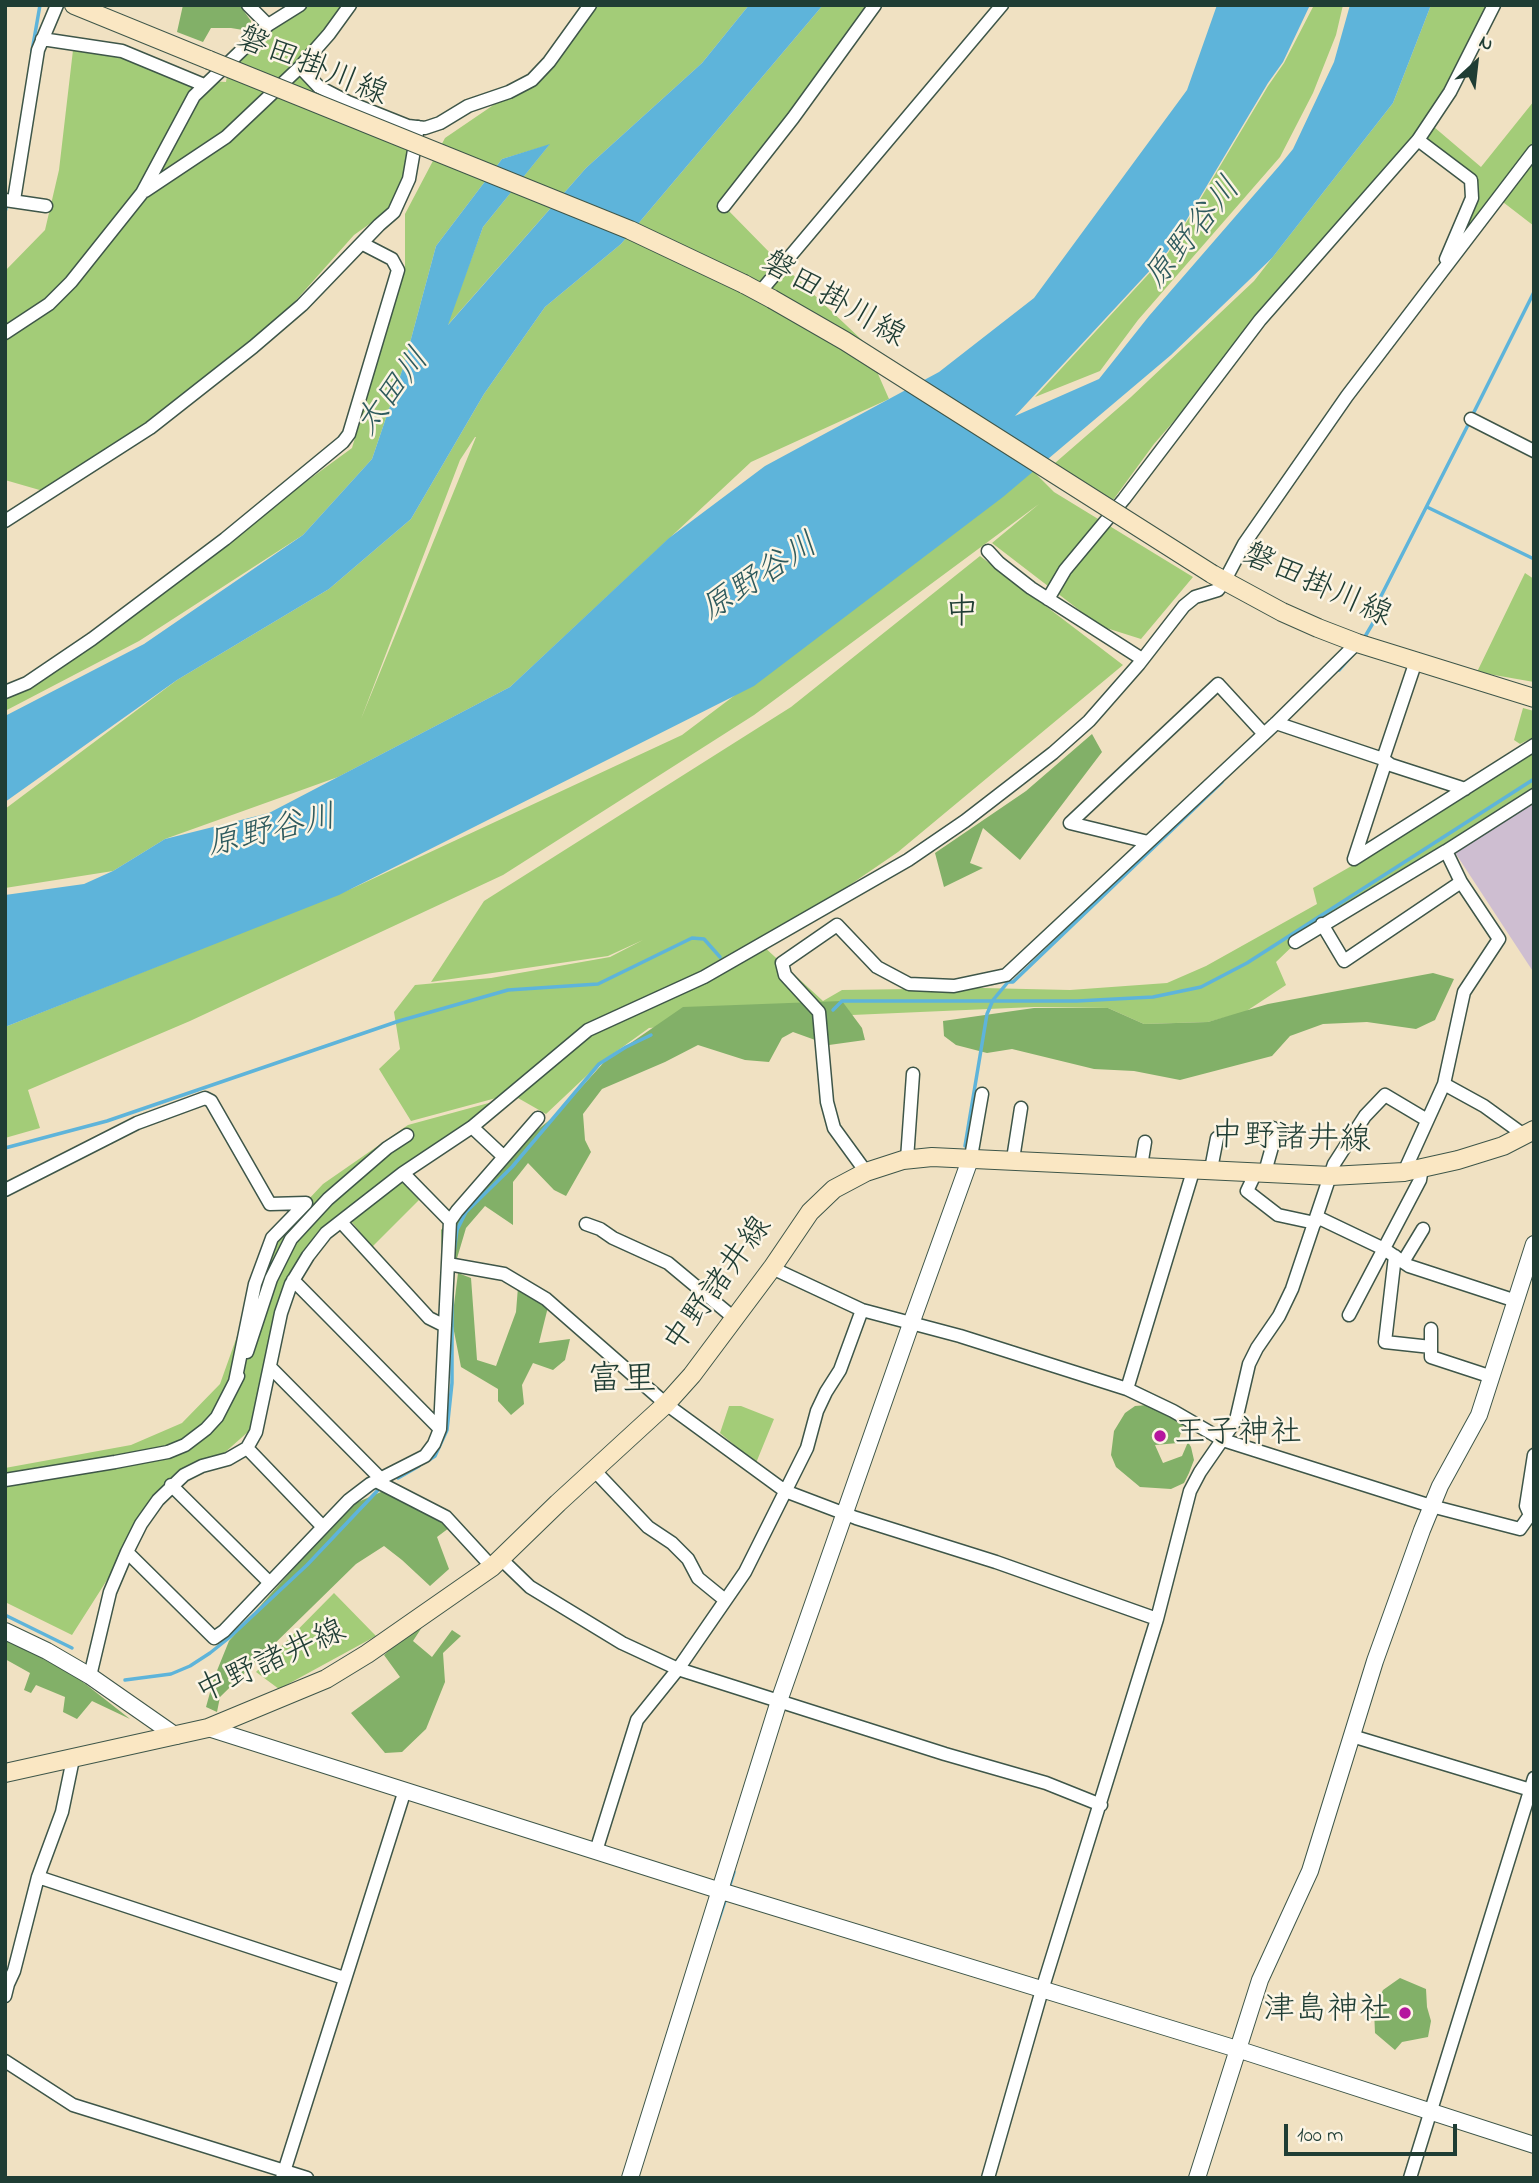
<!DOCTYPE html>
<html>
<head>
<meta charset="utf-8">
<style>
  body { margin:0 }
  #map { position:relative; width:1539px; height:2183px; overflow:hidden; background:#f0e1c2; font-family:"Indie Flower",sans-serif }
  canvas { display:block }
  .frame { position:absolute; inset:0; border:7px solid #1f3d34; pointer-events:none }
  .north { position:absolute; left:1441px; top:28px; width:70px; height:70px; -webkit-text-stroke:5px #fcf5e5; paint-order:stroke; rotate:27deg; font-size:19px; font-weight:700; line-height:28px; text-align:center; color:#1f3d34 }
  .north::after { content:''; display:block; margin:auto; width:24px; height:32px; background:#1f3d34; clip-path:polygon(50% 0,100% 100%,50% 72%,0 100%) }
  .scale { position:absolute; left:1284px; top:2124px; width:173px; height:32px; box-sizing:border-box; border:4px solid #1f3d34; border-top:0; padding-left:9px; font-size:21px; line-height:24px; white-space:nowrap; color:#1f3d34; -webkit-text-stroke:5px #fcf5e5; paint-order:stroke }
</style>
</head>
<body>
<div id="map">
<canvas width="1539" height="2183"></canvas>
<div class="frame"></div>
<div class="north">N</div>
<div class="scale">100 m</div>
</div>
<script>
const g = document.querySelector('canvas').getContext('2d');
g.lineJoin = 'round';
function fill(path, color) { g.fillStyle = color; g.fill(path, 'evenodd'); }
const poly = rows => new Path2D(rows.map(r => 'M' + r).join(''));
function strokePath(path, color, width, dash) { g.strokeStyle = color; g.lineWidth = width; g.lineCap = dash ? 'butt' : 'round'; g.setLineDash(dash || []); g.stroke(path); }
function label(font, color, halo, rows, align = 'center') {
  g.font = font + ' "Indie Flower","Klee One",sans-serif'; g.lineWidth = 5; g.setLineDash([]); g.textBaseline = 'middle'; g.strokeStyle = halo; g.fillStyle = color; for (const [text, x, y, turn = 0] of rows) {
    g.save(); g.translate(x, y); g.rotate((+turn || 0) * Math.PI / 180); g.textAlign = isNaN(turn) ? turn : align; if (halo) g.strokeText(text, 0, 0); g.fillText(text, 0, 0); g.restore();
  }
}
fill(poly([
  [1534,802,1534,973,1454,851]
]), '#cebed1');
fill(poly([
  [300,5,348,5,300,67,413,154,399,203,354,235,282,316,203,386,50,493,5,480,5,271,45,230,59,170,73,50,132,55,193,80,226,82,231,50],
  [205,150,156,184,110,233,168,168],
  [593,5,749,5,702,63,586,168,446,327,483,227,549,145,502,159,436,246,404,365,372,459,303,535,139,641,5,711,5,695,151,595,352,448,405,267,405,214,445,138,536,76],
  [823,5,869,5,724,206,774,257,864,342,889,399,751,462,510,687,338,777,165,839,113,871,5,888,5,809,177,680,329,589,411,519,484,394,545,307,621,244],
  [475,437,476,437,361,719,460,460],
  [1314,5,1343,5,1336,35,1313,93,1280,157,1138,320,1100,371,1035,397,1168,253,1268,86,1284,63],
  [1431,5,1486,5,1460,73,1399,161,1154,444,1113,500,1055,463,1131,397,1254,281,1393,103],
  [1534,101,1534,226,1499,199,1453,256,1470,180,1418,140,1434,127,1481,167],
  [1033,471,1054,492,1193,577,1141,639,1100,626,992,543,1039,504,754,715,503,875,190,1021,28,1090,40,1128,5,1138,5,1027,353,888,682,735],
  [980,556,1123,665,898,852,762,945,823,1001,842,990,982,988,1070,990,1167,983,1206,966,1317,904,1313,888,1362,860,1534,748,1534,793,1302,937,1276,962,1286,985,1245,1012,1208,1022,1144,1024,1108,1008,1034,1007,761,1019,649,1028,599,1064,546,1114,511,1094,411,1121,379,1069,400,1049,394,1012,415,985,491,978,610,957,643,940,608,956,431,982,484,901,791,707],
  [1525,573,1534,579,1534,682,1477,672],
  [1523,708,1534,711,1534,737,1520,744,1514,740],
  [507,1098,310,1252,281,1313,258,1423,213,1463,158,1500,72,1635,5,1602,5,1468,131,1445,182,1423,220,1384,272,1238,323,1184,408,1125],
  [402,1181,419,1200,372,1247,351,1221],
  [729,1406,741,1406,774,1419,756,1463,720,1433],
  [334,1593,376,1636,279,1689,256,1672]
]), '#a3cc78');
fill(poly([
  [183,5,241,7,251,21,249,31,231,28,211,28,203,42,177,32],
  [1092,734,1102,752,1020,860,983,828,970,863,983,868,944,887,935,853,1026,791],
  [1433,973,1454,979,1435,1020,1416,1029,1367,1022,1323,1024,1290,1036,1272,1056,1180,1080,1134,1071,1094,1069,1012,1049,987,1053,956,1045,944,1036,943,1021,1034,1008,1108,1008,1144,1024,1208,1022,1268,1004],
  [842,1001,862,1028,865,1040,829,1045,793,1032,782,1038,769,1062,745,1060,698,1045,665,1062,602,1089,583,1114,585,1140,591,1152,566,1196,554,1190,528,1163,513,1182,513,1225,485,1206,466,1228,455,1265,442,1261,441,1230,504,1157,557,1114,606,1060,683,1007],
  [458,1273,471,1278,477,1360,496,1366,516,1312,518,1287,548,1307,539,1343,570,1339,565,1360,553,1370,533,1363,522,1385,524,1404,511,1415,498,1401,498,1389,461,1367,452,1321],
  [1147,1405,1164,1406,1183,1425,1178,1443,1155,1445,1163,1463,1182,1456,1188,1442,1191,1447,1194,1460,1189,1473,1184,1483,1171,1489,1140,1487,1116,1467,1111,1455,1114,1431,1125,1413,1135,1406],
  [390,1488,438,1518,449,1528,437,1537,449,1569,430,1586,402,1560,384,1546,356,1564,220,1697,217,1712,206,1707,214,1678,229,1641,349,1506],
  [426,1621,413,1641,432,1657,452,1630,461,1636,443,1653,445,1682,426,1729,402,1752,385,1753,351,1713,400,1677,384,1655,421,1622],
  [5,1639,74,1675,130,1719,92,1701,77,1719,63,1712,65,1697,36,1685,31,1693,24,1690,30,1673,5,1659],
  [1400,1978,1426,1989,1427,2007,1431,2021,1428,2037,1402,2042,1395,2050,1375,2033,1374,2010,1383,1990]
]), '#82b068');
fill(poly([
  [749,5,823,5,621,244,545,307,484,394,411,519,329,589,177,680,5,802,5,716,144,644,303,535,372,459,404,365,436,246,502,159,550,144,483,227,448,325,586,168,702,63],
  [1217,5,1310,5,1283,62,1268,83,1168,251,1015,416,1099,379,1149,316,1280,165,1293,149,1334,62,1350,5,1431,5,1393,103,1272,258,1171,355,1003,497,754,686,339,895,5,1027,5,895,84,884,113,871,165,839,269,813,510,687,669,538,765,466,939,372,1034,298,1187,90]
]), '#5eb4da');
strokePath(poly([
  [32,51,40,5],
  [5,212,7,204],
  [1472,416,1534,292],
  [1427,507,1534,559],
  [1363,640,1380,611,1377,604,1469,423],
  [1339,670,1355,652],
  [833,1010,842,1001,1077,1001,1153,997,1201,987,1247,963,1534,779],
  [965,1146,987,1014,993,1000,1008,982,1013,982,1222,782],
  [5,1148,107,1121,399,1021,508,990,598,984,692,938,704,939,720,957],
  [454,1253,457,1230,466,1212,512,1167,599,1064,626,1047,651,1035],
  [429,1460,435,1456,447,1430,452,1383,452,1296],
  [398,1478,419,1466],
  [5,1615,72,1648],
  [125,1680,171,1674,190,1666,210,1653,230,1637,307,1565,380,1488],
  [729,1888,734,1872],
  [716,1928,726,1898]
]), '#5eb4da', 3.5);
const minor = poly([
  [248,5,268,25],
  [42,39,122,51,204,85],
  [300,67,319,87,348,102,408,126,425,128,440,123,468,106,509,92,532,80,549,62,590,5],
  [1418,140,1471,180,1472,198,1446,259],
  [145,191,226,137,300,67,329,34,350,5],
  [5,200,46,206],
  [14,200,38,50,57,5],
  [724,206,793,118,875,5],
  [760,292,1002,5],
  [5,333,49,304,71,282,142,193,194,96,268,25,300,5],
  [1471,419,1534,451],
  [5,521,150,428,253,347,302,305,379,225,394,212,409,179,418,127],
  [988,551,999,563,1031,588,1142,659],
  [1048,599,1065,570,1124,499,1260,320,1418,140,1450,92,1494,5],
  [5,692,27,683,92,639,225,539,343,442,349,434,398,270,392,259,363,244],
  [1276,723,1383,759,1416,661],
  [1383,759,1391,765,1465,789],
  [1148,842,1070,823,1218,684,1264,734],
  [1354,859,1534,745],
  [1354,859,1386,761],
  [1322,924,1344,961,1461,882],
  [1295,942,1446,851],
  [1444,1084,1484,1106,1524,1135],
  [472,1127,504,1157],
  [971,1157,982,1094],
  [907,1159,913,1074],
  [1013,1159,1021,1108],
  [1141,1166,1145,1142],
  [1211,1169,1217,1138],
  [866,1172,834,1128,827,1102,819,1012,785,975,782,963,837,925,877,967,909,984,954,986,1006,975,1276,723,1357,643],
  [1256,1172,1247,1191,1278,1215,1315,1223],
  [1265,1172,1272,1147,1273,1128],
  [1404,1172,1444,1084,1464,992,1499,939,1461,882,1446,851,1534,795],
  [403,1173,450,1221],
  [5,1190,137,1123,205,1098,211,1101,270,1204,306,1203,272,1238,255,1284,235,1382],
  [1317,1217,1384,1249,1409,1266,1516,1301],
  [341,1222,429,1318,445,1326],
  [586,1224,600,1229,613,1238,668,1263,734,1318],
  [1395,1256,1385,1342,1431,1347],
  [1403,1262,1423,1229],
  [448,1264,504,1274,546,1299,666,1404,785,1491,856,1518,996,1562,1157,1619],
  [772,1268,862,1310,960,1336,1127,1389,1173,1411,1223,1440,1431,1506,1520,1529,1530,1515,1534,1514],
  [293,1280,440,1429],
  [1349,1315,1420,1180,1422,1168],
  [1431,1329,1431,1357,1492,1377],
  [247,1352,271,1279,291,1239,328,1199,387,1148,407,1135],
  [270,1367,380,1478],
  [1127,1389,1194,1168],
  [247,1448,323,1527],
  [594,1470,648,1527,672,1543,688,1559,698,1578,725,1600],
  [5,1480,115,1462,168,1452,185,1445,206,1429,217,1417,238,1376],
  [376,1481,446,1517,492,1567],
  [171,1485,270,1583],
  [1530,1515,1526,1506,1534,1455],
  [127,1552,214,1638,224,1631,349,1500,370,1484,425,1456,434,1444,440,1429,450,1221,457,1211,538,1118],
  [501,1559,530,1587,622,1643,678,1669,945,1754,1046,1783,1101,1805],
  [90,1676,110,1592,127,1552,141,1524,158,1500,184,1475,202,1466,228,1459,247,1448,256,1432,281,1313,291,1284,308,1256,326,1233,403,1173,472,1127,588,1030,704,977,908,860,965,821,1053,753,1089,721,1139,664,1184,606,1195,597,1218,590,1224,582,1244,544,1347,396,1534,151],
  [1352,1736,1534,1791],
  [596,1851,637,1720,678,1669,745,1572,807,1448,817,1411,826,1392,840,1370,862,1310],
  [38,1877,344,1978],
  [5,1996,8,1984,14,1971,38,1877,62,1812,73,1759],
  [5,2061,73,2105,307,2178],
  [282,2178,405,1790],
  [988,2178,1042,1990,1157,1619,1190,1491,1200,1472,1236,1420,1249,1364,1257,1348,1279,1316,1292,1289,1334,1164,1365,1116,1385,1095,1427,1120],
  [1410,2178,1534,1778]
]);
const tertiary = poly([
  [5,1631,47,1651,90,1676,176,1736],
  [208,1728,721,1891,1237,2049,1534,2145],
  [630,2178,779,1701,912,1321,971,1157],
  [1197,2178,1260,1980,1310,1871,1375,1661,1422,1530,1440,1486,1479,1415,1534,1244]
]);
const secondary = poly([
  [74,5,209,60],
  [744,284,772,299],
  [1212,574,1282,612,1318,628,1357,643,1534,698],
  [5,1773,208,1728,326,1679,367,1654,492,1567,558,1503,666,1404,692,1375,772,1268,810,1212,834,1189,866,1172,903,1160,932,1157,1331,1176,1404,1172,1458,1160,1503,1146,1534,1130]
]);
strokePath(minor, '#3e5649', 15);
strokePath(tertiary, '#3e5649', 18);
strokePath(secondary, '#3e5649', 20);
strokePath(minor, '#fff', 12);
strokePath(tertiary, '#fff', 16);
strokePath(secondary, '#fae7c3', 18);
const secondaryBridge = poly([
  [209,60,630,230,744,284],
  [772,299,845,341,1212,574]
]);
strokePath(secondaryBridge, '#3e5649', 20, []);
strokePath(secondaryBridge, '#fae7c3', 18);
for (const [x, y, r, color] of [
  [1160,1436,7,"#b5179e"],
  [1405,2013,7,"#b5179e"]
]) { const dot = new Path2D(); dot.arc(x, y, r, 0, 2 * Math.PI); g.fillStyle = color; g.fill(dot); strokePath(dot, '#fcf5e5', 2.5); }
label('32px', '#1f3d34', '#fcf5e5', [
  ["磐田掛川線",311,69,22],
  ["磐田掛川線",832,302,30],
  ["磐田掛川線",1316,588,24],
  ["中野諸井線",1291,1141,2],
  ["中野諸井線",720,1286,-54],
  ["中野諸井線",272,1664,-24]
]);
label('32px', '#1f3d34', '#fcf5e5', [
  ["王子神社",1174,1436],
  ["津島神社",1391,2013,"right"]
], 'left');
label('italic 33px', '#2f5b5e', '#fcf5e5', [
  ["原野谷川",1195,235,-51],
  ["太田川",395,394,-53],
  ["原野谷川",761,580,-33],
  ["原野谷川",272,834,-13]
]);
label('35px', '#1f3d34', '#fcf5e5', [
  ["中",962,616],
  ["富里",622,1383]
]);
</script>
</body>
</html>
